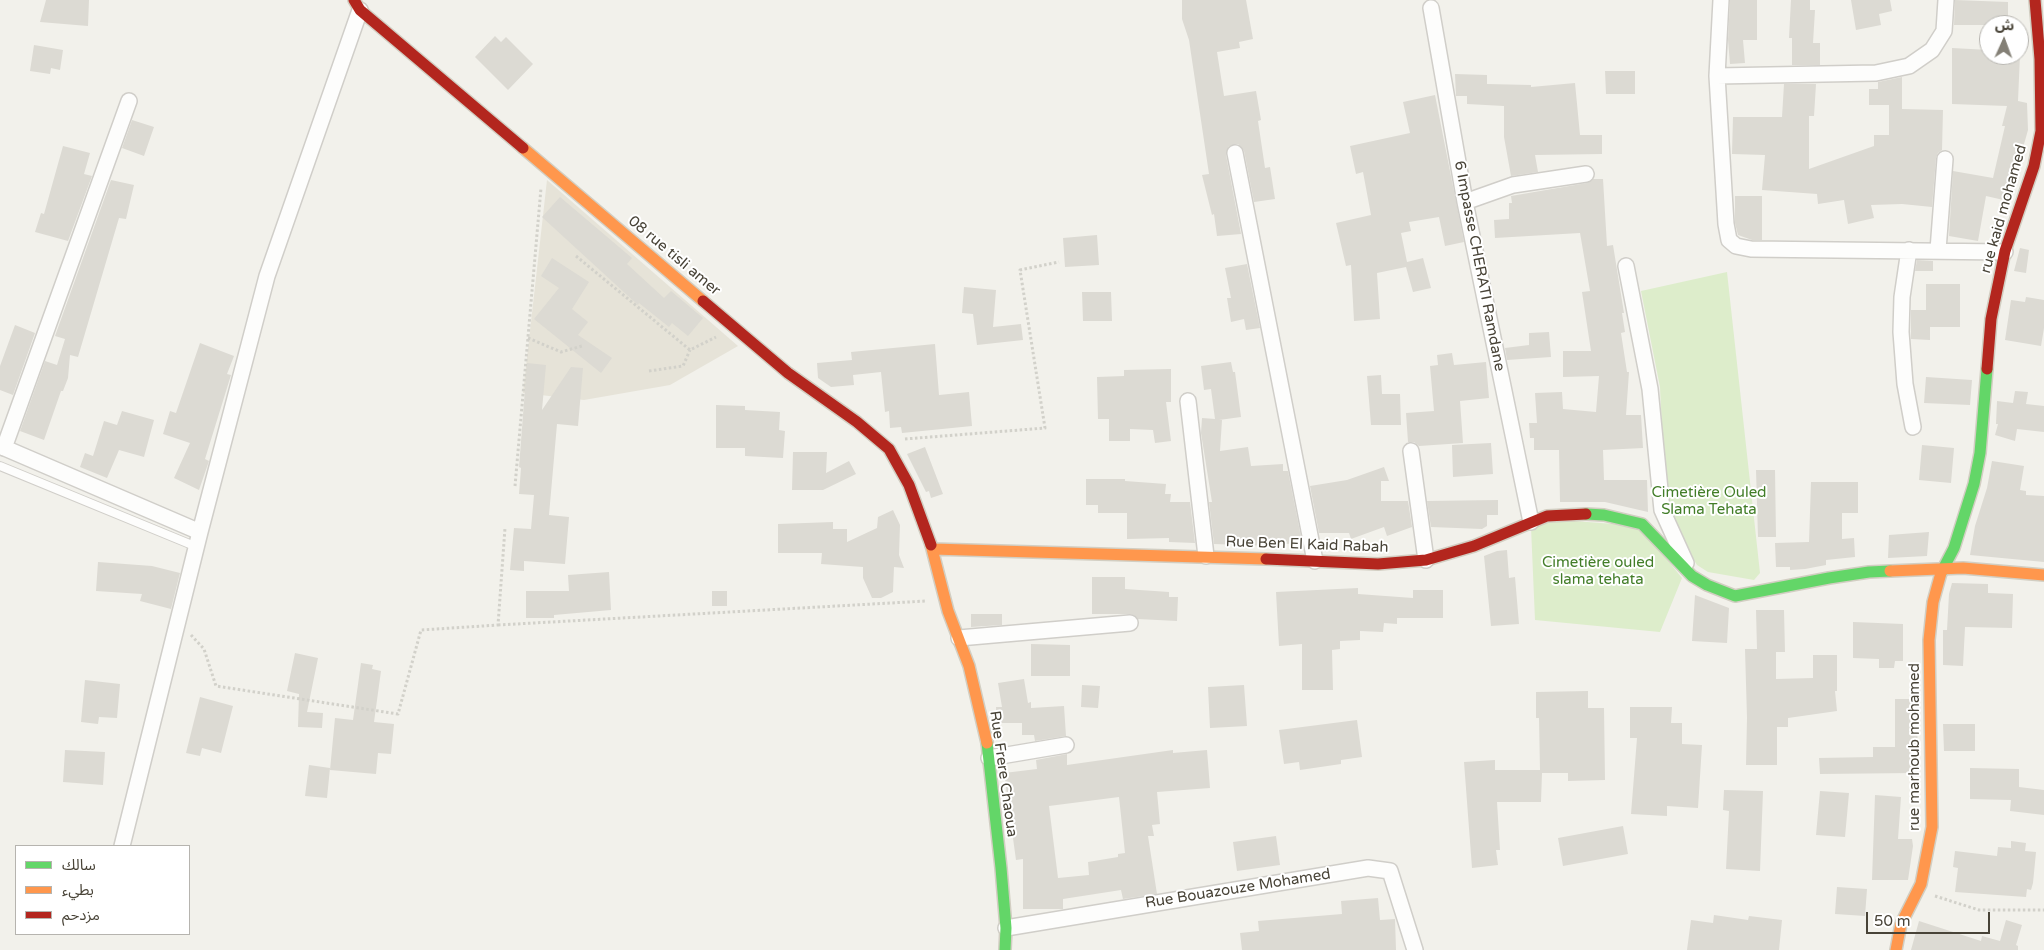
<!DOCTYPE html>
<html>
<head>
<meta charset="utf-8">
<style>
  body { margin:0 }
  #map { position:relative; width:2044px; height:950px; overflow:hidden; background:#f2f1eb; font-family:"Varela Round","Noto Sans Arabic",sans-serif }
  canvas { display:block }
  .legend { position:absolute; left:15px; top:845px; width:175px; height:90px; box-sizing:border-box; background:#fff; border:1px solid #b6b4af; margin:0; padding:6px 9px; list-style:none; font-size:15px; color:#484337 }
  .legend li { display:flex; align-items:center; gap:10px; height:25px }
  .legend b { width:25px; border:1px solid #b6b4af }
  .north { position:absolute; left:1979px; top:15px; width:50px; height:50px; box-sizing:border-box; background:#fff; border:1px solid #b6b4af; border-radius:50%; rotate:2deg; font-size:14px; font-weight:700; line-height:20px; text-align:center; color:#484337 }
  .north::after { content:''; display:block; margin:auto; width:18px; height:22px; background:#848076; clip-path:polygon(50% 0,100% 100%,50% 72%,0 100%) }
  .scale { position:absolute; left:1866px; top:912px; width:124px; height:22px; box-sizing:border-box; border:2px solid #484337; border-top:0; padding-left:6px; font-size:15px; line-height:18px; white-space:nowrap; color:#484337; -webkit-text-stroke:4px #fff; paint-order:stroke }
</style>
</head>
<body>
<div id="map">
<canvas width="2044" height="950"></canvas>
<ul class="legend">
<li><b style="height:6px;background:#63d668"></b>سالك</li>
<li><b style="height:6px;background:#ff974d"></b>بطيء</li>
<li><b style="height:6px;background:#b3261e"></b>مزدحم</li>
</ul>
<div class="north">ش</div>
<div class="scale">50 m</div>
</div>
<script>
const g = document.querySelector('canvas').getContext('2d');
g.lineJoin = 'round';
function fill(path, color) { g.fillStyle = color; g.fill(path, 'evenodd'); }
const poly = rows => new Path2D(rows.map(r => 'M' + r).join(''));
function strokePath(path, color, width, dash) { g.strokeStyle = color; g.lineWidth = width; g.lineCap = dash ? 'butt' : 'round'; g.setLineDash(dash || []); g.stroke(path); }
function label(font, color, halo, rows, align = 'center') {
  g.font = font + ' "Varela Round",sans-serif'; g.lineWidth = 4; g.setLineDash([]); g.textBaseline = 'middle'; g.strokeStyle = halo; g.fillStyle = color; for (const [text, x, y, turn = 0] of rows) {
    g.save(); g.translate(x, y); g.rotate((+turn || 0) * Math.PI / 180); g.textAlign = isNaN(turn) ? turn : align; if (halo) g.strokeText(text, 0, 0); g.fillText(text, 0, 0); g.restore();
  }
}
fill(poly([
  [547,180,738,346,670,385,584,400,523,393]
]), '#e6e3d8');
fill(poly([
  [1727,272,1760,573,1754,580,1708,572,1697,565,1666,515,1660,387,1641,291],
  [1548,519,1640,526,1682,578,1660,632,1535,620,1531,527]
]), '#ddedcb');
fill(poly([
  [46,0,89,0,88,26,40,22],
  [1182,0,1246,0,1253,39,1239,42,1240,48,1217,52,1224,96,1256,91,1261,120,1258,121,1265,168,1270,167,1275,199,1254,202,1244,151,1238,144,1229,146,1226,155,1241,234,1217,236,1214,214,1212,215,1202,175,1209,174,1189,40,1182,19],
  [1730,0,1757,0,1757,40,1743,40,1745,63,1730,64,1728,40],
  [1791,0,1810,0,1810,10,1815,10,1813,43,1820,43,1820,65,1792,65,1792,38,1789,38],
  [1851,0,1890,0,1892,11,1879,14,1881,25,1856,30],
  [1955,0,2008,2,2008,25,1954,25],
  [495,36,501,42,506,37,533,64,508,90,475,57],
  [34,45,63,50,60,70,51,68,50,74,30,71],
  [1952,48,1989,50,1989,55,2020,55,2018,101,2027,103,2028,130,2008,201,1986,196,1978,241,1949,236,1953,171,1993,178,2005,126,2002,126,2007,106,1952,104],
  [1605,71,1635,71,1635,94,1606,94],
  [1455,74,1487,75,1487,84,1531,85,1531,87,1575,83,1580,135,1602,135,1602,154,1535,155,1538,172,1511,176,1504,137,1504,106,1467,104,1467,96,1456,96],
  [1902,77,1902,109,1943,110,1942,150,1938,153,1936,158,1932,207,1902,204,1871,205,1874,218,1848,224,1844,200,1818,204,1817,194,1762,190,1765,155,1732,154,1733,117,1782,117,1784,84,1816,84,1814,116,1809,116,1809,169,1874,146,1874,135,1889,135,1889,105,1869,105,1869,89,1878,89,1878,82],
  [1435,95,1464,242,1445,246,1439,217,1409,222,1411,231,1401,233,1407,262,1423,258,1431,288,1413,292,1406,267,1377,273,1380,319,1354,321,1351,265,1346,266,1336,223,1371,215,1363,172,1356,174,1350,146,1410,133,1403,102],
  [132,120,154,127,144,156,122,148],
  [63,146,90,153,84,174,92,176,68,241,35,232,41,213,44,214],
  [1593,179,1603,179,1607,246,1613,245,1624,313,1622,313,1625,332,1621,333,1627,372,1629,372,1626,415,1641,415,1643,448,1603,450,1604,480,1647,480,1648,512,1605,502,1560,502,1559,450,1534,450,1534,438,1530,438,1529,423,1537,423,1535,393,1562,392,1563,409,1596,412,1599,376,1563,377,1563,351,1591,351,1582,292,1590,291,1580,233,1495,238,1494,220,1509,219,1509,203,1512,203,1511,196,1587,183],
  [111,180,134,185,126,219,119,218,78,357,70,355,68,378,63,391,61,391,44,440,20,431,45,361,57,365,65,339,55,336],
  [1735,196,1762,196,1762,240,1752,240,1738,235,1735,223],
  [560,197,632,258,627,264,664,298,671,291,703,318,688,336,672,323,669,327,639,303,638,305,542,217],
  [1097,235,1099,265,1065,267,1063,238],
  [2020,248,2029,250,2026,273,2014,271],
  [552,258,589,282,572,309,588,322,578,335,612,358,601,373,534,319,559,288,541,276],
  [1917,260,1933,261,1933,271,1915,271],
  [1247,264,1260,328,1246,330,1244,319,1231,322,1227,298,1231,298,1225,268],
  [1926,284,1960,284,1960,327,1930,327,1930,340,1911,339,1911,310,1926,310],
  [964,287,996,290,993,327,1021,324,1023,340,977,345,973,314,962,313],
  [1082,292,1111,292,1112,321,1083,321],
  [2026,297,2044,300,2044,328,2041,346,2005,340,2011,300,2025,302],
  [15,325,35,333,13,395,0,390,0,366],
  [1549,332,1551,357,1507,360,1505,348,1529,345,1529,333],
  [200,343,234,356,227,374,231,375,205,459,209,461,199,490,174,478,190,443,163,434,170,411,176,413],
  [935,344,939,395,969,392,972,426,902,433,901,427,890,428,889,411,885,412,881,372,853,375,854,385,831,387,818,378,817,363,852,360,851,352],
  [1452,353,1454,365,1486,362,1489,398,1460,401,1463,443,1419,446,1414,442,1408,442,1406,413,1434,411,1430,366,1438,365,1437,355],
  [1231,362,1233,372,1235,372,1241,417,1219,420,1222,420,1220,451,1248,447,1251,466,1283,464,1283,471,1288,471,1302,542,1271,546,1214,544,1209,502,1212,502,1201,433,1202,418,1215,419,1211,389,1204,390,1201,366],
  [527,363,546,365,542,410,571,367,583,368,578,426,557,424,549,515,569,517,565,564,524,561,524,571,510,570,514,528,531,529,534,495,519,494,521,468,519,467],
  [1171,369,1171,402,1166,402,1171,441,1155,443,1153,430,1130,429,1130,441,1109,441,1109,419,1098,419,1097,377,1124,376,1124,370],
  [1381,375,1382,394,1400,394,1401,425,1371,425,1367,376],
  [1926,377,1972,380,1970,405,1924,403],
  [2015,391,2028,392,2026,404,2044,406,2044,432,2017,429,2015,441,1995,435,1998,424,1996,424,1997,401,2013,403],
  [716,405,745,406,745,410,780,412,779,430,785,431,783,458,745,456,745,448,716,448],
  [122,411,154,420,144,457,119,450,107,478,80,467,85,453,93,456,104,421,117,425],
  [1491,443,1493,474,1453,477,1452,445],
  [1922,445,1954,448,1951,483,1919,480],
  [925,447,943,494,931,498,929,491,926,492,907,454],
  [793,452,827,452,826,473,849,461,856,474,823,490,792,490],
  [1992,461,2024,466,2020,490,2026,491,2026,495,2044,496,2044,562,1970,555,1975,526,1987,488],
  [1384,467,1389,481,1381,481,1381,501,1408,501,1412,527,1387,536,1384,527,1351,539,1349,533,1319,533,1310,486,1347,480],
  [1756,470,1775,470,1776,537,1758,537],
  [1086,479,1125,479,1125,481,1166,484,1165,494,1171,494,1170,502,1190,502,1195,543,1169,542,1169,538,1127,539,1127,513,1098,513,1098,505,1086,505],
  [1811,482,1858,482,1858,513,1842,513,1842,539,1854,538,1855,557,1826,560,1826,565,1805,569,1790,570,1790,567,1776,567,1775,543,1809,542],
  [1498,500,1498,515,1487,515,1487,526,1482,529,1431,527,1427,501],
  [893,510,900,525,899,555,904,568,894,567,893,592,881,598,872,598,863,578,863,567,821,564,822,553,778,553,778,524,833,522,833,529,847,529,847,542,877,528,878,517],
  [1929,532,1927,556,1888,558,1889,535],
  [1507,550,1509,578,1515,577,1519,624,1491,626,1484,556,1497,551],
  [98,562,152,566,180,573,171,609,140,601,142,594,96,591],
  [609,572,611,610,554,615,554,618,526,618,526,591,569,591,568,575],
  [1092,577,1125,577,1125,589,1169,592,1169,597,1178,597,1177,621,1138,619,1134,615,1130,614,1092,614],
  [1952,583,1988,584,1988,593,2013,594,2012,628,1965,627,1963,666,1943,665,1943,630,1947,630,1949,594],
  [1358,588,1358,594,1413,598,1413,590,1443,590,1443,618,1397,618,1397,624,1384,623,1383,632,1360,631,1360,640,1340,641,1340,649,1332,650,1333,690,1302,690,1302,644,1279,646,1276,592],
  [712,591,727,591,727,606,712,606],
  [1695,595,1729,608,1727,643,1692,641],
  [1756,610,1784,610,1785,652,1776,652,1776,679,1813,678,1813,655,1837,655,1837,691,1835,691,1837,711,1788,718,1788,727,1777,727,1777,765,1746,765,1747,718,1745,649,1757,649],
  [971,614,1002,614,1002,625,971,627],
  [1853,622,1903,624,1903,661,1895,661,1894,668,1879,668,1879,659,1853,658],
  [1031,644,1070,645,1070,676,1031,676],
  [295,653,318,658,307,712,323,713,322,728,298,727,299,694,287,691],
  [361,663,373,665,372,669,381,671,374,722,394,724,391,754,378,753,376,774,330,770,335,718,353,720],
  [1024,679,1028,703,1031,702,1031,708,1064,706,1066,736,1035,741,1034,735,1022,735,1022,723,997,723,996,707,1002,707,998,683],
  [85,680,120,684,117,718,99,717,98,724,81,722],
  [1082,685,1100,686,1098,708,1081,707],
  [1244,685,1247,726,1210,728,1208,687],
  [1588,691,1588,708,1604,708,1605,780,1568,781,1568,773,1542,773,1541,802,1497,802,1500,850,1496,850,1498,865,1472,868,1464,762,1495,760,1495,770,1540,770,1539,718,1536,718,1536,692],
  [200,697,233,706,221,753,202,748,200,756,186,753],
  [1895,699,1913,699,1913,725,1917,724,1918,752,1913,752,1913,773,1820,774,1819,758,1873,757,1873,747,1895,747],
  [1630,707,1672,707,1671,723,1682,723,1682,744,1702,745,1698,808,1667,806,1667,816,1631,814,1637,738,1630,738],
  [1357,720,1362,757,1341,760,1341,764,1300,770,1299,762,1284,764,1279,730],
  [1943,724,1975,724,1975,751,1944,751],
  [65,750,105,752,103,785,63,782],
  [1173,750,1173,753,1207,750,1210,788,1157,792,1160,824,1152,825,1154,836,1148,836,1157,894,1123,899,1121,890,1063,899,1063,909,1023,909,1023,859,1016,860,1004,773,1037,769,1036,760,1067,754,1067,765],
  [1119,797,1125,853,1118,854,1118,857,1088,862,1089,875,1058,878,1049,806],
  [309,765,330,768,327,798,305,796],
  [1970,768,2019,769,2019,787,2044,790,2044,815,2010,811,2011,800,1970,799],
  [1724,790,1763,791,1760,871,1726,869,1729,811,1723,810],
  [1820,791,1849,793,1845,837,1816,835],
  [1875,795,1901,797,1898,839,1912,839,1913,846,1908,880,1872,880],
  [1623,826,1628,854,1563,866,1558,838],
  [1276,836,1280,865,1237,871,1233,842],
  [2011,841,2026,843,2025,851,2036,852,2033,883,2031,890,2027,889,2026,897,1955,892,1958,868,1953,867,1955,851,1997,856,1998,847,2011,848],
  [1837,887,1867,889,1865,916,1835,914],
  [1378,898,1380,920,1395,919,1396,950,1242,950,1240,933,1259,931,1258,921,1342,914,1341,901],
  [1714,915,1748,920,1749,916,1782,920,1779,950,1687,950,1691,920,1713,923],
  [2006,920,2022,925,2016,945,2018,946,2018,950,1911,950,1919,921,1981,941,1982,936,2000,941]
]), '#dcdad3');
const lane = poly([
  [0,466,197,547]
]);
const street = poly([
  [1721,0,1717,76,1726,224,1729,240,1736,246,1751,249,2005,252],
  [1431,8,1465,202,1531,522],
  [1717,76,1876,73,1909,66,1932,50,1944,31,1946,0],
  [1235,153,1315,561],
  [1465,202,1513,185,1586,174],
  [1909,250,1902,297,1901,332,1905,384,1913,427],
  [1938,250,1945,159],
  [1626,266,1650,389,1662,510,1686,563],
  [1188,401,1206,556],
  [0,446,200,532],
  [4,448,129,101],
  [1411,451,1426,560],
  [959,638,1130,623],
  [989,758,1066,745],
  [122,846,200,532,267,276,360,10],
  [1006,928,1368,868,1390,871,1415,950]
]);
const fast = poly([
  [1586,514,1604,515,1642,524,1692,576,1707,585,1735,596,1829,578,1869,572,1890,571],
  [1941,573,1954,548,1974,484,1980,453,1987,369],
  [987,743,1001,868,1006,928,1005,950]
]);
const slow = poly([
  [523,148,703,301],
  [931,545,948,611,969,666,987,743],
  [933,549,1266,559],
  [1890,571,1963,568,2044,575],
  [1896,950,1901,924,1921,884,1932,827,1929,640,1933,602,1941,573]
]);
const jam = poly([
  [354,0,360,10,523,148],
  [703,301,788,373,857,422,889,449,909,485,931,545],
  [1987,369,1991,319,2005,251,2034,166,2041,131,2040,59,2035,0],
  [1266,559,1378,564,1426,560,1474,546,1547,516,1586,514]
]);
strokePath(lane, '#d0cec9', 10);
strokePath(street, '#d0cec9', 18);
strokePath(fast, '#d2cec2', 14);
strokePath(slow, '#d2cec2', 14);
strokePath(jam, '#d2cec2', 14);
strokePath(poly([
  [576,256,690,350,716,337],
  [528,338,561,352,582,346],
  [649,371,683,366,690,350],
  [905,439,1045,428,1020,270,1059,262],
  [515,486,541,188],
  [498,625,926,601],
  [191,635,204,649,216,686,398,714,421,630,498,625,505,528],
  [1935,896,1979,910,2044,910]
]), '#d2d1ca', 3, [2.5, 2.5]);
strokePath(lane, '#fdfdfc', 8);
strokePath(street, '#fdfdfc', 15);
strokePath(fast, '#63d668', 11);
strokePath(slow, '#ff974d', 11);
strokePath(jam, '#b3261e', 11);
label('15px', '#484337', '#fff', [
  ["rue kaid mohamed",2004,209,-74],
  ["08 rue tisli amer",674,256,40],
  ["6 Impasse CHERATI Ramdane",1479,266,79],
  ["Rue Ben El Kaid Rabah",1307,545,2],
  ["rue marhoub mohamed",1915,747,-90],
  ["Rue Frere Chaoua",1003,774,82],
  ["Rue Bouazouze Mohamed",1238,889,-9]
]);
label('15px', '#427d28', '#fff', [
  ["Cimetière Ouled",1709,493],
  ["Slama Tehata",1709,510],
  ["Cimetière ouled",1598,563],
  ["slama tehata",1598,580]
]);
</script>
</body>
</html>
